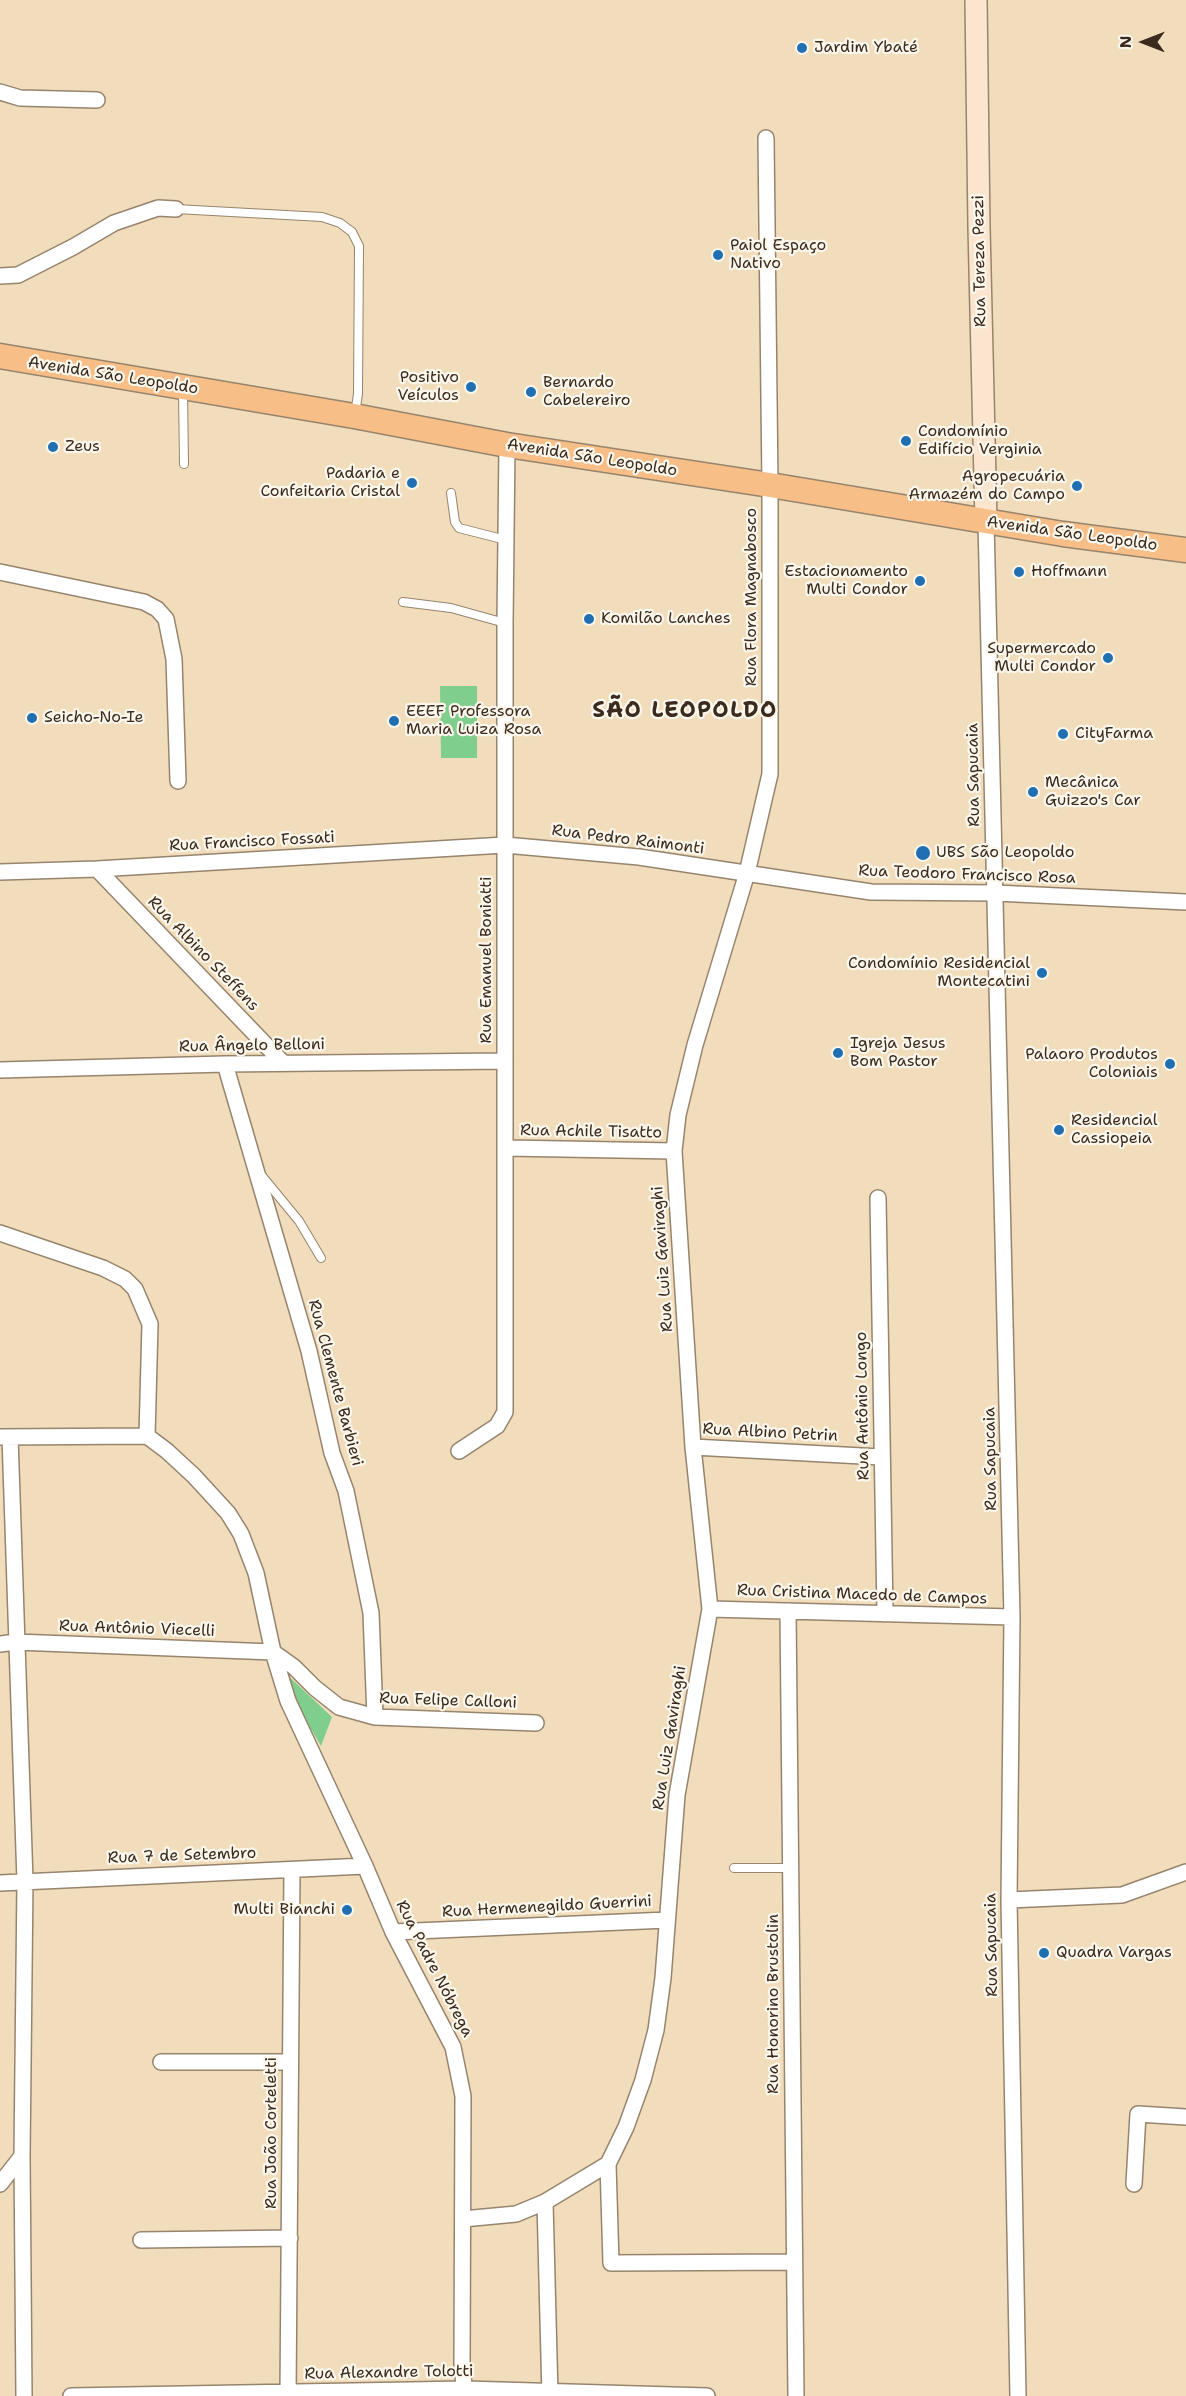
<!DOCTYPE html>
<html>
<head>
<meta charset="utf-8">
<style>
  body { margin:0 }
  #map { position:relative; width:1186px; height:2396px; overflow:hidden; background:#f1ddbc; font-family:"Shantell Sans",sans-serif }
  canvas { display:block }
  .north { position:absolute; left:1114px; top:12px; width:60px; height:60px; -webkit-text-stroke:4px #fbf7ec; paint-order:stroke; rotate:270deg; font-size:16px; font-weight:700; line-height:24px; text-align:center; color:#3b2a1e }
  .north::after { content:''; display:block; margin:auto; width:21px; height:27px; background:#3b2a1e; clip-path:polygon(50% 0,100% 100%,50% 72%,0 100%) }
</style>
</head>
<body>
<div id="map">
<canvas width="1186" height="2396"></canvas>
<div class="north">N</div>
</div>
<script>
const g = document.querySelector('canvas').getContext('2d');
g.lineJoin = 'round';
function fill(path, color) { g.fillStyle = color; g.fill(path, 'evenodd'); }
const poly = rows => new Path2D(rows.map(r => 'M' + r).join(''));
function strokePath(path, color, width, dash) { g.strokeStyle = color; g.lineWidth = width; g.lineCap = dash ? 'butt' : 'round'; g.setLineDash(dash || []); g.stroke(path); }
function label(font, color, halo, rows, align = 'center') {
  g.font = font + ' "Shantell Sans",sans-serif'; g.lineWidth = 4.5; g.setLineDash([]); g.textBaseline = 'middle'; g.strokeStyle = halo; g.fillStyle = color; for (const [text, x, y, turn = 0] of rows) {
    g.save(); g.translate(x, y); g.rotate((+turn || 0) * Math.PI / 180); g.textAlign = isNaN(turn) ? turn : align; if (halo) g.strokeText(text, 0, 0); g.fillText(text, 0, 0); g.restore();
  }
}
fill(poly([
  [440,686,477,686,477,758,441,758],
  [283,1671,332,1717,321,1746,289,1692]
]), '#80ce8e');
const lane = poly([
  [176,209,322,217,340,223,352,232,359,246,358,394,355,414],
  [183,391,184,464],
  [451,493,455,522,459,528,506,540],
  [403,602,451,608,505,623],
  [262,1176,299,1221,321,1258],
  [734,1868,790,1868]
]);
const street = poly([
  [0,92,20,98,97,100],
  [0,276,18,275,73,247,114,223,158,208,176,209],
  [986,522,1012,1617,1009,1900,1018,2396],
  [0,572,144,602,157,609,166,619,174,659,178,781],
  [97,869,283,1063],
  [0,872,97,869,505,845,639,857,871,892,995,893,1186,902],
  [225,1064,309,1351,332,1453,346,1491,371,1613,375,1717],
  [0,1070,225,1064,505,1061],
  [506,1148,674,1151],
  [878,1198,885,1614],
  [0,1233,103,1268,125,1279,135,1289,150,1324,147,1436],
  [0,1437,147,1436,167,1451,194,1476,228,1513,241,1534,256,1573,273,1652,288,1701,365,1866,393,1932,453,2047,463,2096,462,2365,465,2396],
  [10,1437,25,1881,22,2156,24,2396],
  [693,1447,881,1457],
  [459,1451,497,1426,505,1412,505,623,507,445],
  [710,1609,1012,1617],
  [788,1611,796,2396],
  [0,1644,16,1642,273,1652,294,1667,315,1688,339,1707,375,1717,536,1723],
  [0,1883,365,1866],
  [1009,1900,1122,1895,1186,1872],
  [393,1932,667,1920],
  [161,2062,290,2062],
  [608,2164,611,2263,794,2262],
  [0,2184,22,2156],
  [1134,2184,1138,2114,1186,2117],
  [545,2202,550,2396],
  [463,2219,516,2214,545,2202,608,2164,626,2127,643,2080,656,2030,663,1978,677,1795,710,1609,693,1447,674,1151,678,1115,695,1045,747,873,770,774,770,485,766,138],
  [141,2240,290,2238],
  [71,2396,465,2389,707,2396],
  [288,2396,292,1870]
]);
const secondary = poly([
  [976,0,979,227,986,522]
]);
const primary = poly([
  [0,356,354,416,507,445,770,485,1063,534,1186,550]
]);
strokePath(lane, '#96846d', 10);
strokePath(street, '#96846d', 18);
strokePath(secondary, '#96846d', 24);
strokePath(primary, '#96846d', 27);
strokePath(lane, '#fff', 8);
strokePath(street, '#fff', 15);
strokePath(secondary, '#fce5cf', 21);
strokePath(primary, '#f7be87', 24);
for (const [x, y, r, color] of [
  [802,48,6,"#1f6fb2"],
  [718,255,6,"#1f6fb2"],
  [471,387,6,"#1f6fb2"],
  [531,392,6,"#1f6fb2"],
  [906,441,6,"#1f6fb2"],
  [53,447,6,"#1f6fb2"],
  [412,483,6,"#1f6fb2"],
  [1077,486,6,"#1f6fb2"],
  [1019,572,6,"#1f6fb2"],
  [920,581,6,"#1f6fb2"],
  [589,619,6,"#1f6fb2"],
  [1108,658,6,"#1f6fb2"],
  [32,718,6,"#1f6fb2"],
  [394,721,6,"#1f6fb2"],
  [1063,734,6,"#1f6fb2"],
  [1033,792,6,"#1f6fb2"],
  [923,853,8,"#1f6fb2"],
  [1042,973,6,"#1f6fb2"],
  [838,1053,6,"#1f6fb2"],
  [1170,1064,6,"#1f6fb2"],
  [1059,1130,6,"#1f6fb2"],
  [347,1910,6,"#1f6fb2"],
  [1044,1953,6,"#1f6fb2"]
]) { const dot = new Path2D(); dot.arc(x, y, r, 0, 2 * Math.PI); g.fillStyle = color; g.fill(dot); strokePath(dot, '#fbf7ec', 2); }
label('16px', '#3b2a1e', '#fbf7ec', [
  ["Jardim Ybaté",814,48],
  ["Paiol Espaço",730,246],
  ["Nativo",730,264],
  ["Positivo",459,378,"right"],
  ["Veículos",459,396,"right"],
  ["Bernardo",543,383],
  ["Cabelereiro",543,401],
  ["Condomínio",918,432],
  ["Edifício Verginia",918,450],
  ["Zeus",65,447],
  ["Padaria e",400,474,"right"],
  ["Confeitaria Cristal",400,492,"right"],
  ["Agropecuária",1065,477,"right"],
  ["Armazém do Campo",1065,495,"right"],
  ["Estacionamento",908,572,"right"],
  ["Multi Condor",908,590,"right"],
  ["Hoffmann",1031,572],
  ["Komilão Lanches",601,619],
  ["Supermercado",1096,649,"right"],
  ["Multi Condor",1096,667,"right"],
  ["EEEF Professora",406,712],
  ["Maria Luiza Rosa",406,730],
  ["Seicho-No-Ie",44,718],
  ["CityFarma",1075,734],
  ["Mecânica",1045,783],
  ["Guizzo's Car",1045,801],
  ["UBS São Leopoldo",936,853],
  ["Condomínio Residencial",1030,964,"right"],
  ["Montecatini",1030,982,"right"],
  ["Igreja Jesus",850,1044],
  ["Bom Pastor",850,1062],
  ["Palaoro Produtos",1158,1055,"right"],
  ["Coloniais",1158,1073,"right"],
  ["Residencial",1071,1121],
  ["Cassiopeia",1071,1139],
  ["Multi Bianchi",335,1910,"right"],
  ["Quadra Vargas",1056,1953]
], 'left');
label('16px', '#3b2a1e', '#fbf7ec', [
  ["Rua Tereza Pezzi",980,261,-91],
  ["Avenida São Leopoldo",113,376,9],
  ["Avenida São Leopoldo",592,458,9],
  ["Avenida São Leopoldo",1072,534,8],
  ["Rua Flora Magnabosco",752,597,-90],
  ["Rua Sapucaia",974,775,-91],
  ["Rua Pedro Raimonti",628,840,7],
  ["Rua Francisco Fossati",252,842,-3],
  ["Rua Teodoro Francisco Rosa",967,875,2],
  ["Rua Albino Steffens",203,954,46],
  ["Rua Emanuel Boniatti",487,960,-90],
  ["Rua Ângelo Belloni",252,1046,-1],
  ["Rua Achile Tisatto",591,1132,1],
  ["Rua Luiz Gaviraghi",663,1259,-94],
  ["Rua Clemente Barbieri",335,1383,75],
  ["Rua Antônio Longo",863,1406,-91],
  ["Rua Albino Petrin",770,1433,3],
  ["Rua Sapucaia",991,1459,-91],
  ["Rua Cristina Macedo de Campos",862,1595,2],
  ["Rua Antônio Viecelli",137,1629,2],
  ["Rua Felipe Calloni",448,1701,2],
  ["Rua Luiz Gaviraghi",670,1738,-81],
  ["Rua 7 de Setembro",182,1856,-2],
  ["Rua Hermenegildo Guerrini",547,1907,-3],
  ["Rua Sapucaia",992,1945,-91],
  ["Rua Padre Nóbrega",434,1969,63],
  ["Rua Honorino Brustolin",774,2004,-90],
  ["Rua João Corteletti",272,2133,-90],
  ["Rua Alexandre Tolotti",389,2373,-1]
]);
g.letterSpacing = '1.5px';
label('bold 22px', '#3b2a1e', '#fbf7ec', [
  ["SÃO LEOPOLDO",685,711]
]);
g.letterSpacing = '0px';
</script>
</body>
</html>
